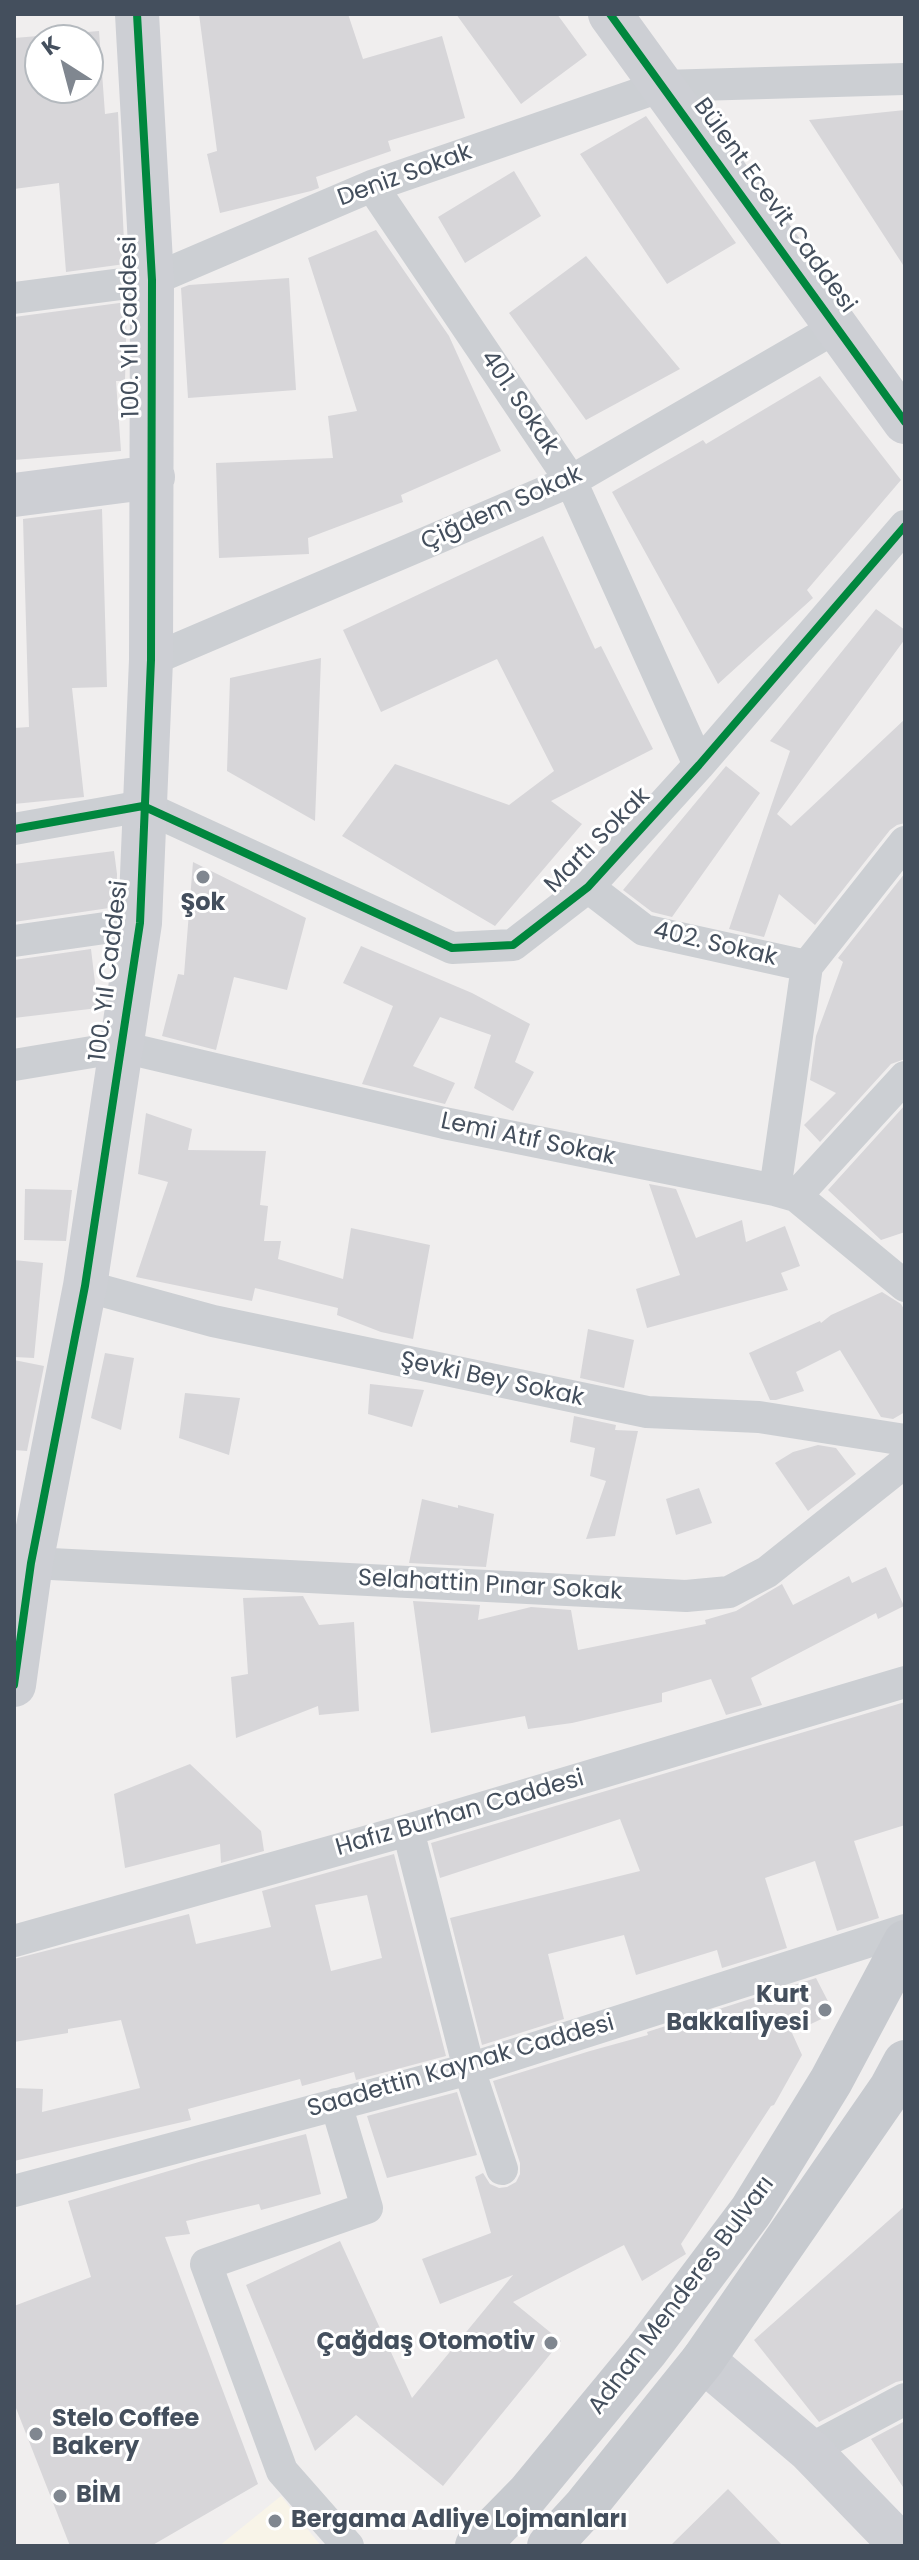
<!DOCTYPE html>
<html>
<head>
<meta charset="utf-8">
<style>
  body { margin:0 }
  #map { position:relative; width:919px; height:2560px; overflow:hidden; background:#f0eeee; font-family:Poppins,sans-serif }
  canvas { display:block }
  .frame { position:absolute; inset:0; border:16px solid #444f5d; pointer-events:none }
  .north { position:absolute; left:24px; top:24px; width:80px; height:80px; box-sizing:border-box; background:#fff; border:2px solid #b4b9be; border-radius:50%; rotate:324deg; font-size:22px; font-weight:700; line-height:32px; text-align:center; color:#444f5d }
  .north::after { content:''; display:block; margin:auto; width:28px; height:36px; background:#808790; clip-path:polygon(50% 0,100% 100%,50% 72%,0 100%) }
</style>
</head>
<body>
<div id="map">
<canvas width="919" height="2560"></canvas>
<div class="frame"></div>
<div class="north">K</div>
</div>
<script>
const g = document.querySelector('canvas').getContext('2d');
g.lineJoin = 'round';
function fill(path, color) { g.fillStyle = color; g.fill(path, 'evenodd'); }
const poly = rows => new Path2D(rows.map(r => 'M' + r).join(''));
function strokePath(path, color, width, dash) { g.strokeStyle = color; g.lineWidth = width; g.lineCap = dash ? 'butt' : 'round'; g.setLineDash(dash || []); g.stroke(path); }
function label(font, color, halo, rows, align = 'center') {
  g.font = font + ' Poppins,sans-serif'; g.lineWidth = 6; g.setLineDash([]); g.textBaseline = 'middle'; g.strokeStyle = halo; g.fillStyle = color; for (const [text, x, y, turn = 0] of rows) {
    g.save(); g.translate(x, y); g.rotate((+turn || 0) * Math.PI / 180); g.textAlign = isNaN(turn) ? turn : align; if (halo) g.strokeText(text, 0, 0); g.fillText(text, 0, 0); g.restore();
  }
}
fill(poly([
  [281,2496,321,2546,219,2546]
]), '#f8f4e8');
fill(poly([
  [199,14,348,14,363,59,442,36,465,118,388,141,391,151,316,177,319,188,311,191,220,213,207,154,217,151],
  [456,14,557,14,587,55,521,104],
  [99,31,105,114,118,112,125,264,66,272,59,183,14,189,14,38],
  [40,40,88,40,88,88,40,88],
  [905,110,905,268,809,120],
  [646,116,736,243,667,284,580,154],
  [514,171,541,216,465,263,438,217],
  [376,230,449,336,501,451,401,495,403,502,308,538,309,554,219,558,216,463,333,458,328,416,357,411,308,258],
  [586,256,680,369,586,420,509,313],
  [289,278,296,390,188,398,181,288,189,285],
  [127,302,125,381,116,381,121,451,14,460,14,317],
  [820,376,901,480,807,590,813,598,718,684,612,492,703,440,706,444],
  [102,509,107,687,72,688,84,797,14,804,14,728,29,727,23,519],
  [543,536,595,649,601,646,653,749,551,801,582,824,495,926,342,836,395,764,509,805,554,771,497,659,381,712,343,630],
  [876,609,905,630,905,639,777,814,791,826,905,719,905,823,897,825,890,830,815,925,779,894,764,937,729,929,790,751,770,741],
  [321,658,318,741,315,821,227,771,230,678],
  [726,766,760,793,672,917,652,912,623,890],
  [114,851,117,874,116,907,14,922,14,864],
  [193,862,306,918,287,990,234,977,216,1050,162,1036,178,974,184,975],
  [905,873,905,1059,891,1064,820,1142,804,1125,836,1093,810,1080,816,1036,843,962,838,958],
  [361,946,472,993,530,1024,515,1062,534,1072,513,1111,474,1088,491,1035,440,1017,413,1066,455,1083,445,1104,362,1084,393,1006,343,983],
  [91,949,98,1008,14,1018,14,960],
  [905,1105,905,1232,881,1240,828,1190],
  [146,1113,192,1129,188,1150,266,1151,260,1205,268,1206,264,1241,281,1241,278,1259,343,1279,351,1228,430,1245,413,1339,381,1332,337,1315,338,1308,255,1288,252,1301,136,1277,168,1182,138,1174],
  [649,1184,676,1189,696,1238,742,1220,746,1242,785,1226,800,1266,781,1273,788,1290,647,1328,636,1289,680,1275],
  [25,1189,72,1190,66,1241,24,1240],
  [14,1260,43,1263,34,1358,14,1357],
  [882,1292,901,1304,905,1311,905,1412,893,1419,881,1417,840,1350,796,1372,804,1391,776,1400,770,1400,749,1353,820,1321,821,1323,831,1315],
  [588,1329,634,1340,624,1388,580,1378],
  [105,1353,134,1358,121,1430,91,1418],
  [14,1360,44,1366,27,1451,14,1450],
  [370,1384,424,1390,412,1427,368,1414],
  [185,1393,240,1398,229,1455,179,1438],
  [574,1416,616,1425,615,1430,638,1431,615,1536,586,1539,606,1481,590,1476,595,1448,570,1442],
  [818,1445,836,1448,856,1474,808,1511,775,1463,793,1452],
  [699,1488,712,1523,676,1535,666,1499],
  [422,1499,458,1508,458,1505,494,1514,486,1567,409,1563],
  [886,1567,904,1606,878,1619,876,1613,751,1678,762,1705,726,1715,711,1679,662,1693,662,1702,572,1723,528,1729,525,1716,431,1733,413,1601,480,1605,478,1620,531,1607,571,1610,578,1650,706,1624,705,1620,736,1611,782,1584,793,1605,849,1576,852,1583],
  [303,1596,319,1625,354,1622,359,1711,319,1715,318,1706,236,1738,231,1677,248,1674,243,1598],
  [905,1702,905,1825,854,1841,879,1918,837,1931,815,1861,765,1878,787,1948,722,1968,717,1950,636,1975,624,1935,548,1954,564,2019,482,2045,450,1918,640,1871,620,1819,440,1878,431,1843],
  [190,1764,261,1831,264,1851,221,1863,220,1844,125,1868,114,1794],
  [394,1854,446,2056,356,2080,354,2072,302,2086,300,2079,188,2109,191,2120,14,2161,14,2088,43,2089,42,2112,140,2088,121,2020,68,2029,68,2033,14,2042,14,1959,189,1914,196,1944,271,1927,262,1891],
  [367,1895,382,1958,331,1971,315,1905],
  [816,1978,834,2013,792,2033,802,2055,774,2105,771,2106,681,2244,686,2254,642,2281,624,2245,513,2302,561,2341,443,2486,356,2415,315,2451,246,2285,340,2241,412,2398,513,2275,440,2304,422,2259,491,2233,475,2177,483,2173,490,2184,499,2188,507,2187,516,2182,520,2174,520,2163,493,2081,590,2051,648,2035,647,2032],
  [457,2092,477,2155,387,2178,367,2116],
  [306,2134,321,2194,261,2210,259,2204,186,2221,190,2234,165,2237,258,2484,151,2546,70,2546,14,2403,14,2306,91,2277,68,2201,202,2161],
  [905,2206,905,2380,896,2382,819,2422,754,2340],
  [905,2421,905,2490,871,2439],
  [728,2489,783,2546,670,2546]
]), '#d7d6d9');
strokePath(poly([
  [372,186,571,481,699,765],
  [14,298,152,280,372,186,662,86,905,79],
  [151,660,571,481,837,327],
  [14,829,143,806,452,948,513,945,588,887,699,765,905,526],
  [588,887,644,930,807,966],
  [14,941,140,923],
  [14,1065,122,1047,444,1123,775,1190,796,1196,905,1286],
  [775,1190,807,966,905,842],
  [796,1196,905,1077],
  [85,1286,213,1321,647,1412,759,1417,905,1440],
  [31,1563,686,1596,729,1592,767,1572,905,1462],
  [408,1830,469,2069,502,2169],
  [14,1941,408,1830,905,1682],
  [336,2104,367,2208,206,2264,282,2471,348,2546],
  [14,2191,469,2069,905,1930],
  [809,2450,905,2399]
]), '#cccfd3', 32);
strokePath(poly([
  [610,14,905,422],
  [14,495,153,477],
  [14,1685,31,1563,85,1286,140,923,151,660,152,280,137,14],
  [703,2360,809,2450,902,2546]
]), '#cdcfd4', 44);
strokePath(poly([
  [477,2546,528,2494,646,2351,751,2211,831,2081,905,1942],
  [549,2546,584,2508,703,2360,891,2088,905,2062]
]), '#c7cacf', 44);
strokePath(poly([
  [610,14,905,422],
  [14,829,143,806,452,948,513,945,588,887,699,765,905,526],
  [14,1685,31,1563,85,1286,140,923,151,660,152,280,137,14]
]), '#00873e', 8);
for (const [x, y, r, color] of [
  [203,877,8,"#808790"],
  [825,2010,8,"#808790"],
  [551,2343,8,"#808790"],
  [36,2434,8,"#808790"],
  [60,2496,8,"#808790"],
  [275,2521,8,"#808790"]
]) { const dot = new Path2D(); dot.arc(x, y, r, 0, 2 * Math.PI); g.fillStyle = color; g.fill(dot); strokePath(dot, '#fff', 3); }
label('24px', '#444f5d', '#fff', [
  ["Deniz Sokak",405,176,-20],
  ["Bülent Ecevit Caddesi",774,206,54],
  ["100. Yıl Caddesi",131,327,-91],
  ["401. Sokak",519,403,56],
  ["Çiğdem Sokak",502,509,-24],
  ["Martı Sokak",598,841,-45],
  ["402. Sokak",715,945,13],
  ["100. Yıl Caddesi",110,971,-83],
  ["Lemi Atıf Sokak",528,1140,12],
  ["Şevki Bey Sokak",492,1380,12],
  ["Selahattin Pınar Sokak",490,1586,3],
  ["Hafız Burhan Caddesi",460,1814,-16],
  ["Saadettin Kaynak Caddesi",461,2067,-16],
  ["Adnan Menderes Bulvarı",682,2296,-53]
]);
label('bold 24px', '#444f5d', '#fff', [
  ["Şok",203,904,"center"],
  ["Kurt",809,1996,"right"],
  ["Bakkaliyesi",809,2024,"right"],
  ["Çağdaş Otomotiv",535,2343,"right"],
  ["Stelo Coffee",52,2420],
  ["Bakery",52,2448],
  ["BİM",76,2496],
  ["Bergama Adliye Lojmanları",291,2521]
], 'left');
</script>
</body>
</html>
